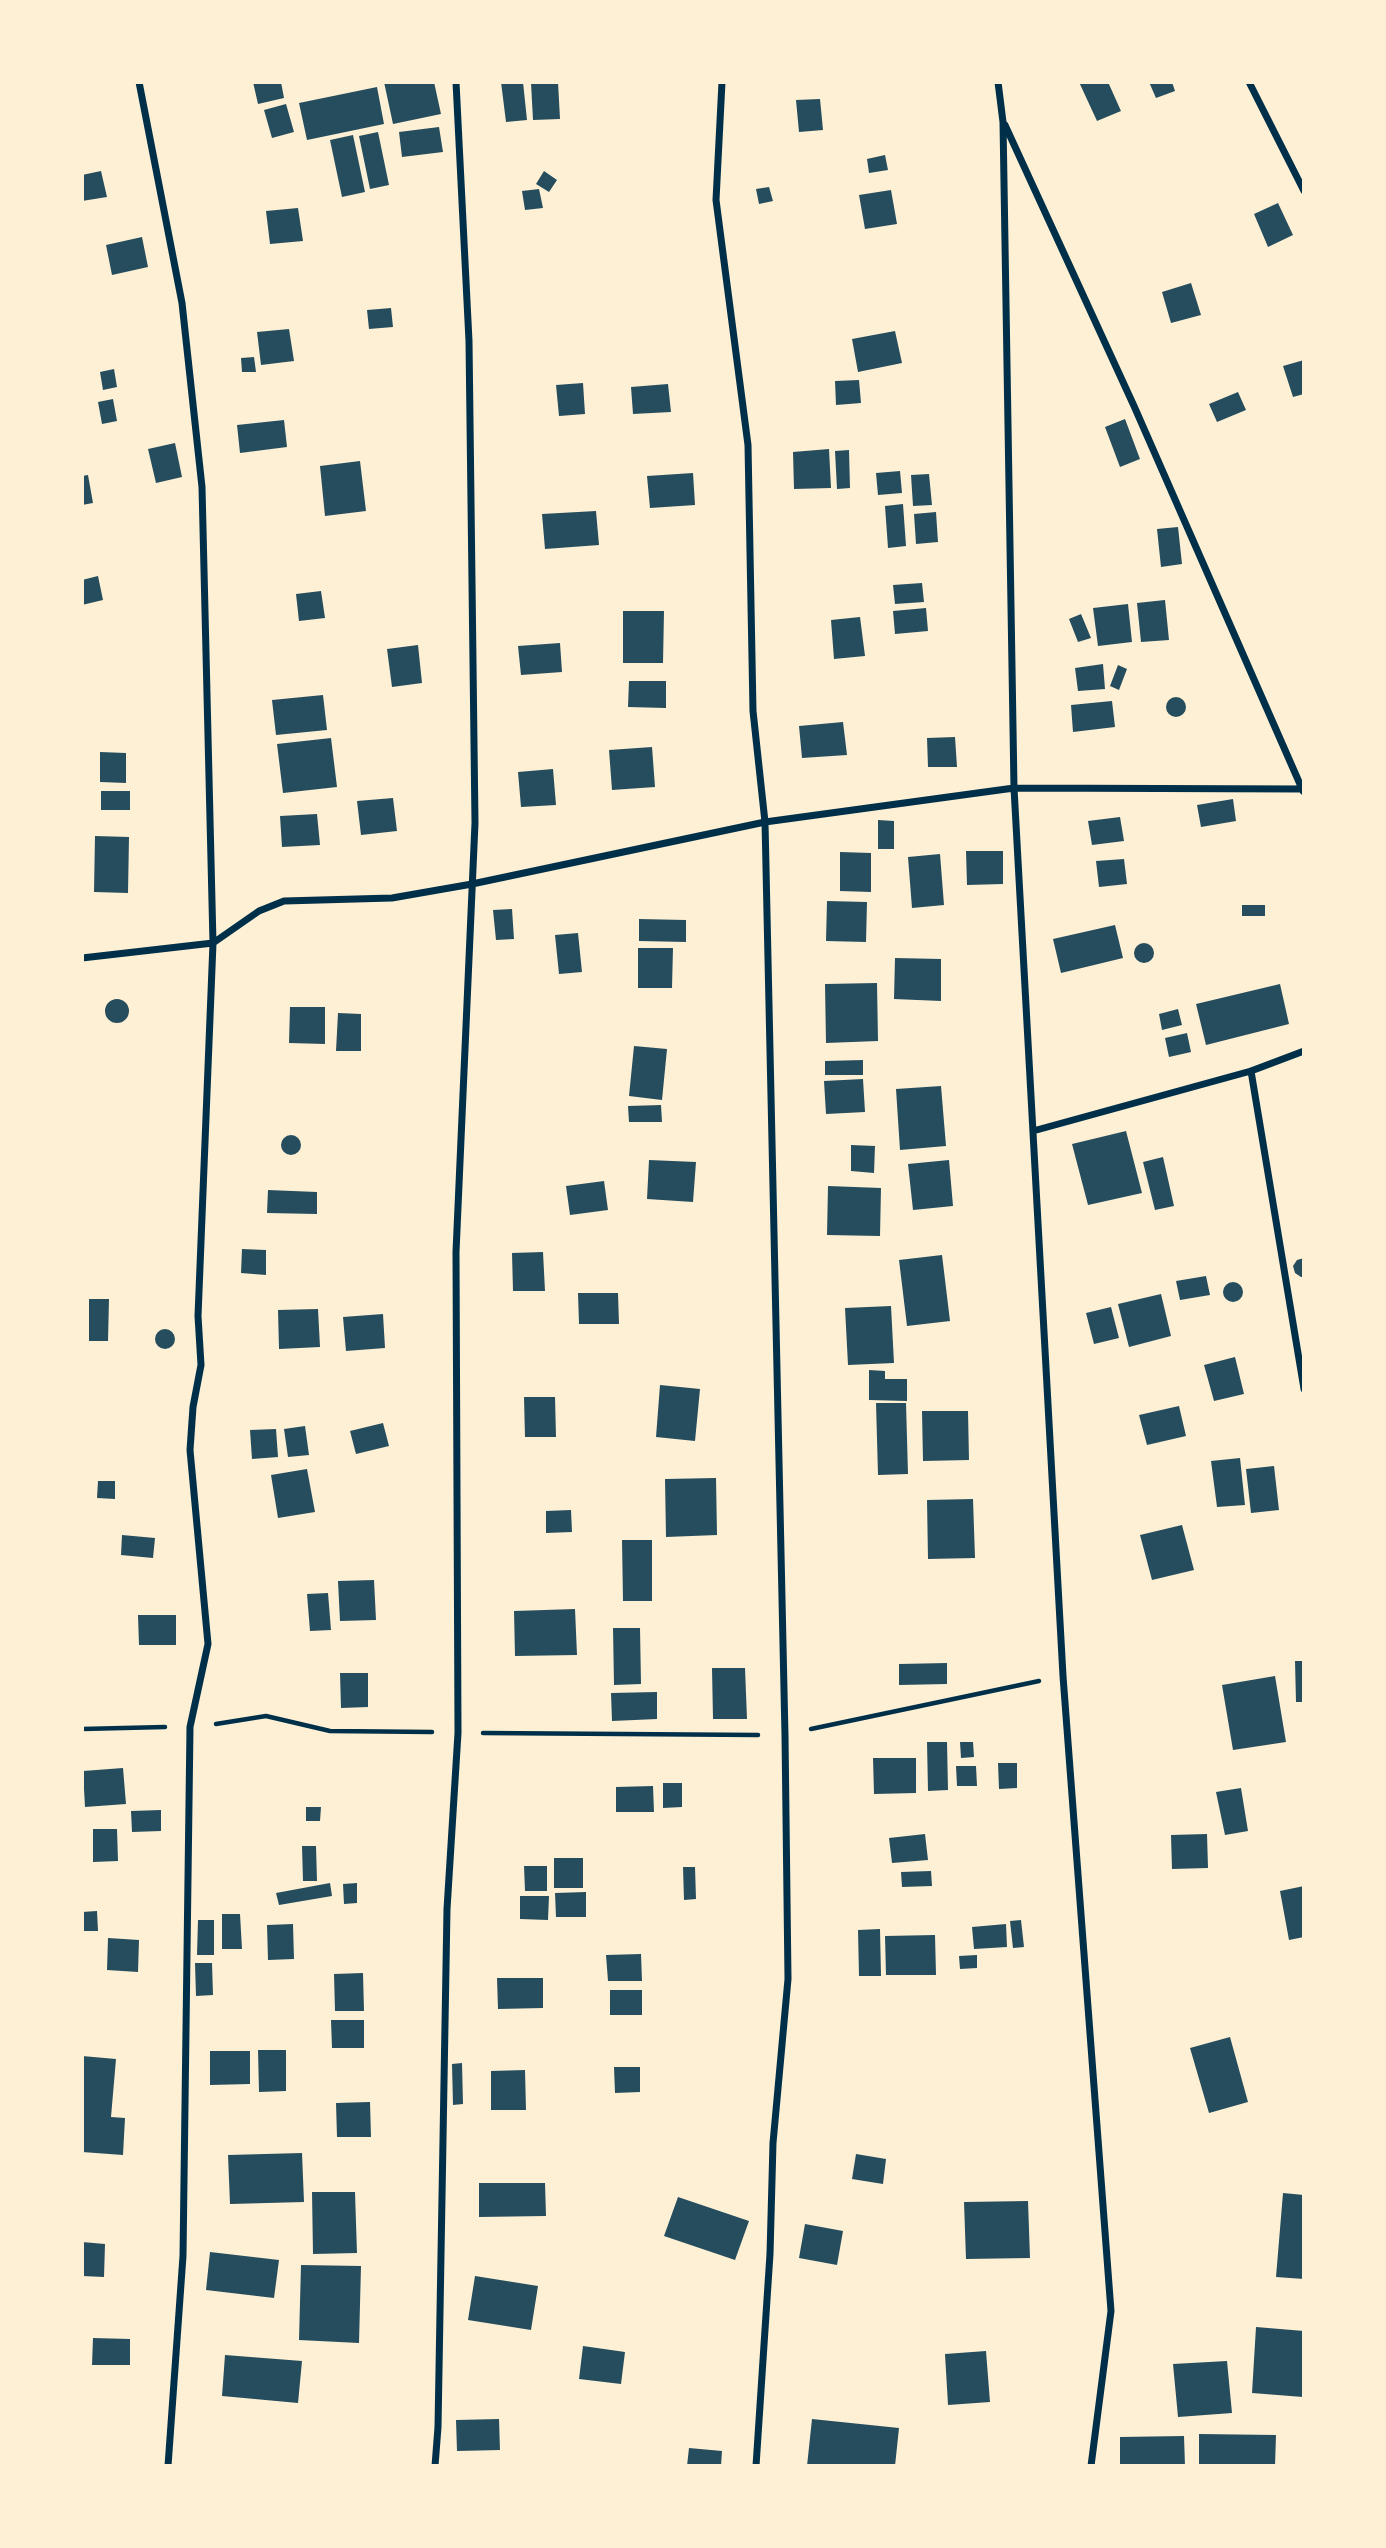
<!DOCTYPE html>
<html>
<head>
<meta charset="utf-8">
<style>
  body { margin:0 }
  #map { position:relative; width:1386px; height:2548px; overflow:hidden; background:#fdf0d5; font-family:"Golos Text",sans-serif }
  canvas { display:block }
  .frame { position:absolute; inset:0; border:84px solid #fdf0d5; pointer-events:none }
</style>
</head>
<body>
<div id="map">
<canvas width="1386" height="2548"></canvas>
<div class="frame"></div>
</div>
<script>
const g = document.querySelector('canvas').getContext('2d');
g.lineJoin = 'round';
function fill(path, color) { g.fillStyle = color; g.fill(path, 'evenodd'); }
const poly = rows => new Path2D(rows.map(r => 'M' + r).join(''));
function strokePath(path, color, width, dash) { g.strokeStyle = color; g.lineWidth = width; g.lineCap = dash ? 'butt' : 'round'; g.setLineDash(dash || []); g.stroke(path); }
fill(poly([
  [253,82,281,82,284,98,258,104],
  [384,82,434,82,441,114,393,124],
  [501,82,523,82,527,120,506,122],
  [558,82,560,119,533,120,531,83],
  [1079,82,1108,82,1121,111,1097,121],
  [1149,82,1172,82,1175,91,1156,98],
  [377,87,384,124,307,140,299,103],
  [820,99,823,130,799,132,796,100],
  [286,104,294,132,272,138,264,110],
  [439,127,443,152,402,157,399,132],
  [378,132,389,185,370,189,359,136],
  [353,135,365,192,342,197,330,140],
  [885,155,888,170,869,173,867,159],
  [101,171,107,197,82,201,82,175],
  [544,171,557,180,549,192,536,184],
  [769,187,773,201,759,204,756,189],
  [539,189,543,208,525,210,522,191],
  [891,190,897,224,865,229,859,195],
  [1278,203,1293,235,1268,247,1254,214],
  [298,208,303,241,270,244,266,211],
  [142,237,148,267,112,275,106,245],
  [1191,283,1201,315,1171,323,1162,292],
  [391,308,393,327,369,329,367,310],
  [289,329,294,361,261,365,257,332],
  [895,331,902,363,858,372,852,339],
  [254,357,256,372,242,372,241,358],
  [1304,360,1304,394,1293,397,1283,366],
  [114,369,117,387,103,390,100,372],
  [859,380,861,403,836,405,835,381],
  [583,383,585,414,559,416,556,385],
  [668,384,671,412,633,414,631,387],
  [1238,392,1246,410,1217,422,1209,404],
  [113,399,117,421,102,424,98,402],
  [1125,419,1140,459,1120,467,1105,427],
  [284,420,287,447,240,453,237,425],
  [175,443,182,477,156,483,148,449],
  [829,449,831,488,794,489,793,452],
  [849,450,850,488,837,489,835,451],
  [360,461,366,511,325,516,320,466],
  [900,471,902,493,878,495,876,473],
  [693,473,695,505,650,508,647,476],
  [929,474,932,505,913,506,911,475],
  [88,475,93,503,82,505,82,476],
  [903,504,906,546,888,548,885,506],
  [596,511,599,545,545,549,542,514],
  [936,512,938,542,916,544,914,514],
  [1178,527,1182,564,1161,567,1157,529],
  [98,576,103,600,82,605,82,580],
  [922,583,924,602,895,604,893,585],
  [321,591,325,618,299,621,296,594],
  [1165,600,1169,640,1141,642,1137,603],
  [1128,604,1132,642,1098,646,1093,608],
  [926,608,928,631,895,634,893,611],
  [623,611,664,611,663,663,623,663],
  [1081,614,1091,638,1078,642,1069,619],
  [860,617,865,656,834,659,831,620],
  [560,643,562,672,521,675,518,646],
  [418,645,422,683,392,687,387,649],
  [1103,664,1105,689,1078,691,1075,668],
  [1118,665,1127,669,1119,690,1110,686],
  [629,681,666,681,666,708,628,707],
  [323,695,327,730,276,735,272,700],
  '1166 707a10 10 0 1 1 20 0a10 10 0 1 1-20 0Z',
  [1112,701,1115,727,1073,732,1071,705],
  [843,722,847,755,802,758,799,726],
  [955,737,957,767,928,767,927,738],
  [331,738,337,787,283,793,277,744],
  [652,747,655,787,612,790,609,750],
  [100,752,126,753,126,783,100,782],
  [553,769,556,805,521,807,518,772],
  [101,791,130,791,130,810,101,810],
  [393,798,397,831,361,835,357,801],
  [1233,799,1236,821,1201,827,1197,805],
  [317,814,320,845,282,847,280,816],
  [1120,817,1124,841,1092,845,1088,821],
  [878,820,894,821,894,849,878,849],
  [95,836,129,837,128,893,94,892],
  [966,851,1003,851,1003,884,967,885],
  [840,852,871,853,871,892,840,891],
  [940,854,944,905,912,908,908,857],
  [1124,859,1127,884,1099,887,1096,861],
  [827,901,867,902,866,942,826,941],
  [1242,905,1265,905,1265,916,1242,916],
  [512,909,514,939,496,940,493,910],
  [639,919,686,920,686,942,639,941],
  [1115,925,1123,958,1061,973,1053,939],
  [578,933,582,972,559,974,555,935],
  '1134 953a10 10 0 1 1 20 0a10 10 0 1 1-20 0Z',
  [638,948,673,948,672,988,638,988],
  [895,958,941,959,941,1001,894,999],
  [877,983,878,1041,826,1043,825,984],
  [1280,984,1289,1024,1206,1045,1196,1004],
  '105 1011a12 12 0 1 1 24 0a12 12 0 1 1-24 0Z',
  [290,1007,325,1007,325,1044,289,1043],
  [1178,1009,1182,1025,1162,1030,1159,1014],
  [338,1013,361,1014,361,1051,336,1051],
  [1187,1033,1191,1052,1169,1057,1165,1038],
  [634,1046,667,1049,662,1100,629,1096],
  [863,1060,863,1075,825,1075,825,1061],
  [863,1079,865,1112,826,1114,824,1081],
  [941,1086,946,1146,900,1150,896,1089],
  [661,1105,662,1122,629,1122,628,1106],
  [1126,1131,1142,1193,1088,1205,1072,1144],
  '281 1145a10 10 0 1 1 20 0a10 10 0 1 1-20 0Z',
  [851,1145,875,1146,874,1173,851,1171],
  [1163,1157,1174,1206,1155,1210,1143,1162],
  [649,1160,696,1162,693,1202,647,1199],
  [949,1160,953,1206,913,1210,908,1164],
  [604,1181,608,1210,570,1215,566,1186],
  [828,1186,881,1188,880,1236,827,1235],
  [268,1190,317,1192,317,1214,267,1213],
  [242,1249,266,1250,266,1275,241,1273],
  [543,1252,545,1291,513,1291,512,1253],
  [942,1255,950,1321,907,1326,899,1260],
  [1304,1258,1304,1277,1301,1277,1295,1273,1293,1266,1297,1260],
  [1206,1276,1210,1295,1180,1300,1176,1281],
  '1223 1292a10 10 0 1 1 20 0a10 10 0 1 1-20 0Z',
  [578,1293,618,1293,619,1324,579,1324],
  [1161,1294,1171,1336,1129,1347,1118,1304],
  [89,1299,109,1299,108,1341,89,1341],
  [891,1306,894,1363,848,1365,845,1308],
  [1111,1307,1119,1338,1094,1344,1086,1313],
  [318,1309,320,1347,279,1349,278,1310],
  [383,1314,385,1348,346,1351,343,1317],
  '155 1339a10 10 0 1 1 20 0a10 10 0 1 1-20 0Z',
  [1235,1357,1244,1394,1214,1401,1204,1365],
  [869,1370,885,1371,885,1379,907,1379,907,1401,869,1400],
  [660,1385,700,1389,695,1441,656,1437],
  [524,1397,555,1397,556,1437,525,1437],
  [876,1403,906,1403,908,1474,878,1475],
  [1179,1406,1186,1436,1147,1445,1139,1415],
  [922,1411,968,1411,969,1460,923,1461],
  [383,1423,389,1446,356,1454,350,1431],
  [305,1426,309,1455,288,1457,284,1429],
  [276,1429,278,1457,252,1459,250,1430],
  [1240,1458,1245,1505,1217,1507,1211,1461],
  [1274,1466,1279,1510,1251,1513,1246,1469],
  [307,1469,315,1512,278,1518,271,1475],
  [716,1478,717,1535,666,1537,665,1479],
  [98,1481,115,1481,115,1499,97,1498],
  [973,1499,975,1558,928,1559,927,1500],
  [571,1510,572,1532,546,1533,546,1511],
  [1182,1525,1194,1570,1152,1580,1140,1535],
  [122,1535,155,1538,153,1558,121,1555],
  [622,1540,652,1540,652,1601,623,1601],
  [374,1580,376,1620,340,1621,338,1581],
  [328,1593,331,1630,310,1631,307,1594],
  [575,1609,577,1655,515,1656,514,1611],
  [138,1615,176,1615,176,1645,139,1645],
  [613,1628,640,1628,641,1684,614,1685],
  [1295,1661,1304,1661,1304,1702,1296,1702],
  [947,1663,947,1684,899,1685,899,1664],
  [712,1668,745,1668,747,1719,713,1719],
  [340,1673,368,1673,368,1707,341,1708],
  [1275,1676,1286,1742,1233,1750,1222,1685],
  [657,1692,657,1719,612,1721,611,1693],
  [927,1742,947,1742,948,1790,928,1791],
  [960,1742,973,1742,974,1757,961,1758],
  [873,1758,916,1758,916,1793,874,1794],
  [998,1763,1017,1763,1017,1788,999,1789],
  [956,1766,976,1766,977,1786,957,1786],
  [123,1768,126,1804,85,1807,83,1771],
  [663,1783,682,1783,682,1807,663,1808],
  [653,1786,654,1812,616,1812,616,1787],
  [1241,1788,1248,1831,1225,1835,1216,1792],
  [306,1807,321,1807,320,1821,306,1821],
  [161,1810,161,1831,132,1832,131,1811],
  [93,1829,117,1829,118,1861,93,1862],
  [925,1834,928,1860,892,1863,889,1838],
  [1207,1834,1208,1868,1172,1869,1171,1835],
  [302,1846,316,1846,317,1881,303,1881],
  [554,1858,583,1858,583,1888,554,1888],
  [524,1866,547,1866,547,1891,525,1891],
  [683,1867,695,1867,696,1899,684,1900],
  [931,1871,932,1886,902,1887,901,1872],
  [330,1883,332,1896,279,1905,276,1893],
  [357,1883,357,1903,344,1904,343,1884],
  [1304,1886,1304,1937,1289,1940,1280,1891],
  [586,1892,586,1917,556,1917,555,1893],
  [520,1896,549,1896,548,1920,520,1919],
  [97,1911,98,1931,82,1931,82,1912],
  [222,1914,240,1914,242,1949,222,1949],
  [198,1920,214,1920,214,1955,197,1955],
  [1021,1920,1024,1947,1013,1948,1010,1921],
  [293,1924,294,1959,268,1960,267,1925],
  [1006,1924,1007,1947,974,1949,972,1927],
  [880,1929,881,1976,859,1976,858,1930],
  [935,1935,936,1975,886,1975,885,1936],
  [108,1938,139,1940,138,1972,107,1970],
  [641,1954,642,1981,608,1981,606,1955],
  [977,1955,977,1968,960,1969,959,1956],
  [195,1963,212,1963,213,1995,196,1996],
  [363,1973,364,2011,335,2011,334,1974],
  [497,1978,543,1978,543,2008,498,2009],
  [610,1990,642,1990,642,2015,610,2015],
  [331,2020,364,2020,364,2048,332,2048],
  [1230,2037,1248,2102,1209,2113,1190,2048],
  [258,2050,286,2050,286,2091,259,2092],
  [210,2051,250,2051,250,2084,210,2085],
  [82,2056,116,2059,111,2117,125,2118,123,2155,82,2152],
  [462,2063,463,2104,453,2105,452,2064],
  [614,2067,640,2067,640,2092,615,2093],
  [525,2070,526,2110,491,2110,491,2071],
  [370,2102,371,2137,337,2137,336,2103],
  [302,2153,304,2202,230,2204,228,2155],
  [856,2154,886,2159,883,2184,852,2179],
  [479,2183,545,2183,546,2216,479,2217],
  [312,2192,355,2192,357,2253,313,2254],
  [1283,2193,1304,2195,1304,2279,1276,2277],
  [678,2197,749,2221,735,2260,664,2236],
  [1028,2201,1030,2258,966,2259,964,2202],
  [805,2224,843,2231,837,2265,799,2258],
  [82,2242,105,2244,104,2277,82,2276],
  [210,2252,279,2260,274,2298,206,2290],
  [301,2265,361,2266,359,2343,299,2340],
  [475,2276,538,2286,531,2330,468,2320],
  [1256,2327,1304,2331,1303,2397,1252,2393],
  [93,2338,130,2339,130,2365,92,2365],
  [583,2346,625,2352,621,2384,579,2379],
  [986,2351,990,2402,948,2405,945,2354],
  [225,2355,302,2361,298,2403,222,2396],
  [1227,2361,1232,2413,1178,2417,1173,2364],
  [499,2419,500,2450,457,2451,456,2420],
  [812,2419,899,2428,895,2466,807,2466],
  [1199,2434,1276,2435,1275,2466,1199,2466],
  [1184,2436,1185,2466,1120,2466,1120,2437],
  [689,2448,722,2451,721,2466,687,2466]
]), '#264d5e');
strokePath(poly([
  [216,1724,266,1716,330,1731,432,1732],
  [82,1729,165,1727],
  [811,1729,1039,1681],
  [483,1733,758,1735]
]), '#003049', 4.5);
strokePath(poly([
  [139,82,182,303,202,487,213,943,198,1316,201,1365,193,1407,190,1450,208,1644,190,1727,183,2256,168,2466],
  [722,82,716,200,748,445,753,711,765,822,785,1735,788,1979,773,2143,770,2254,756,2466],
  [998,82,1003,122,1014,788,1063,1676,1111,2311,1091,2466],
  [1249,82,1304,191],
  [1005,125,1134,406,1303,791],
  [82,958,213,943,259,911,284,901,392,898,472,884,765,822,1014,788,1304,789],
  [1251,1071,1304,1389],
  [1033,1131,1251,1071,1304,1051],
  [435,2466,438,2427,447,1909,458,1733,456,1252,475,823,469,341,456,82]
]), '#003049', 7);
</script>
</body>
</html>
